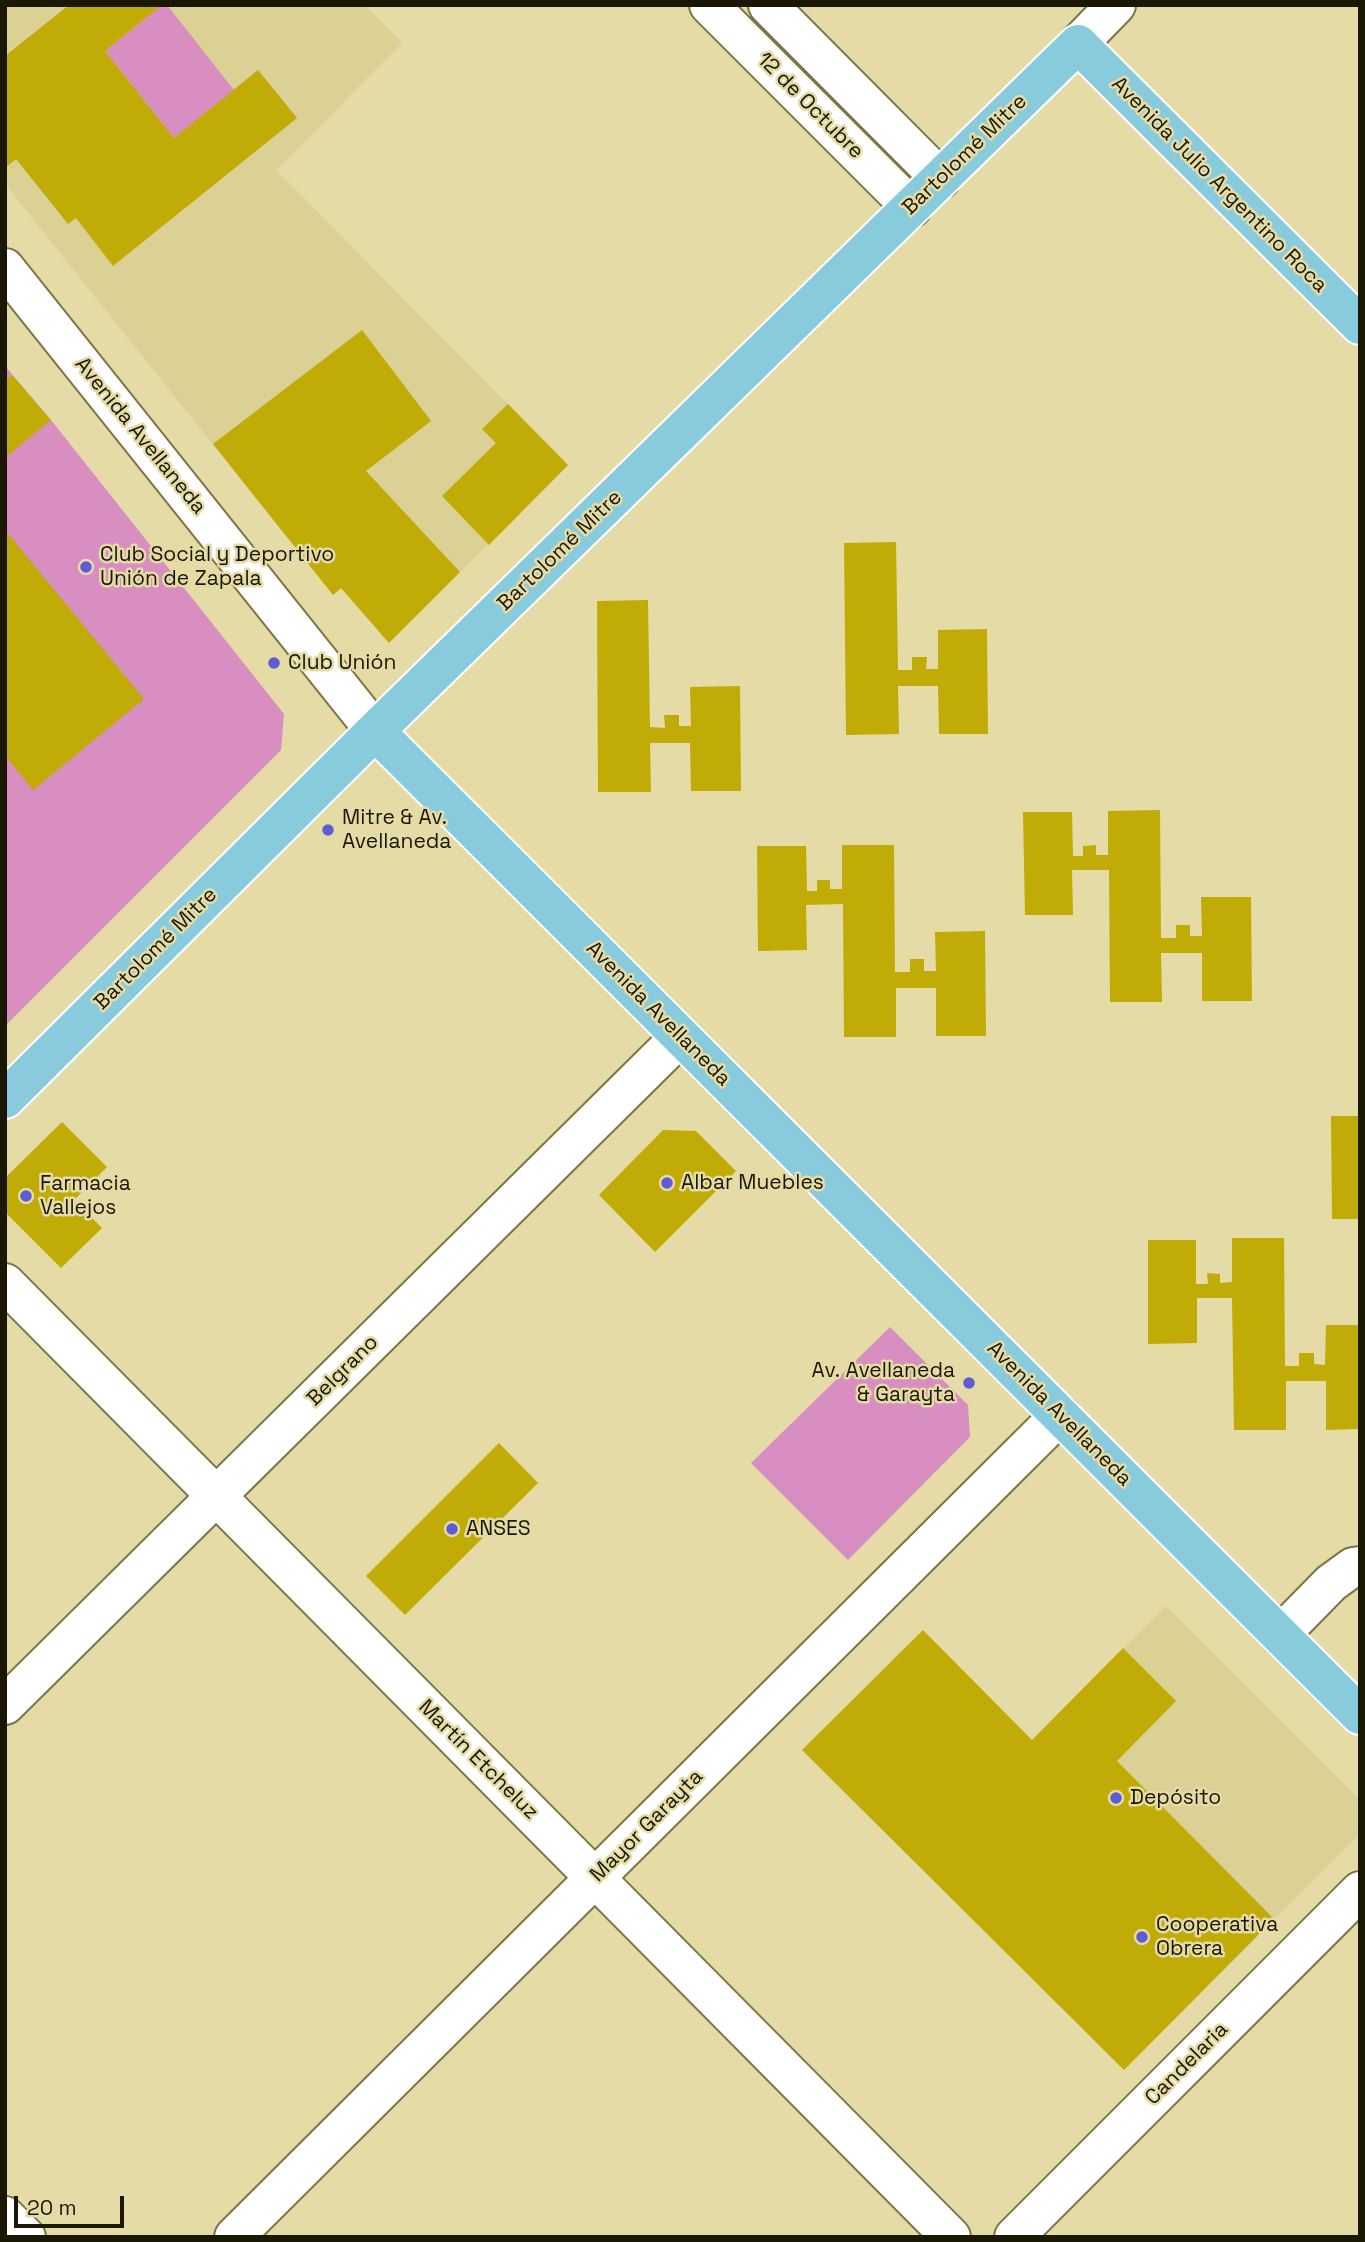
<!DOCTYPE html>
<html>
<head>
<meta charset="utf-8">
<style>
  body { margin:0 }
  #map { position:relative; width:1365px; height:2242px; overflow:hidden; background:#e4dba6; font-family:"Space Grotesk",sans-serif }
  canvas { display:block }
  .frame { position:absolute; inset:0; border:7px solid #1a1704; pointer-events:none }
  .scale { position:absolute; left:14px; top:2196px; width:110px; height:32px; box-sizing:border-box; border:4px solid #1a1704; border-top:0; padding-left:9px; font-size:21px; line-height:24px; white-space:nowrap; color:#1a1704; -webkit-text-stroke:5px #e4dba6; paint-order:stroke }
</style>
</head>
<body>
<div id="map">
<canvas width="1365" height="2242"></canvas>
<div class="frame"></div>
<div class="scale">20 m</div>
</div>
<script>
const g = document.querySelector('canvas').getContext('2d');
g.lineJoin = 'round';
function fill(path, color) { g.fillStyle = color; g.fill(path, 'evenodd'); }
const poly = rows => new Path2D(rows.map(r => 'M' + r).join(''));
function strokePath(path, color, width, dash) { g.strokeStyle = color; g.lineWidth = width; g.lineCap = dash ? 'butt' : 'round'; g.setLineDash(dash || []); g.stroke(path); }
function label(font, color, halo, rows, align = 'center') {
  g.font = font + ' "Space Grotesk",sans-serif'; g.lineWidth = 5; g.setLineDash([]); g.textBaseline = 'middle'; g.strokeStyle = halo; g.fillStyle = color; for (const [text, x, y, turn = 0] of rows) {
    g.save(); g.translate(x, y); g.rotate((+turn || 0) * Math.PI / 180); g.textAlign = isNaN(turn) ? turn : align; if (halo) g.strokeText(text, 0, 0); g.fillText(text, 0, 0); g.restore();
  }
}
fill(poly([
  [5,5,365,5,402,43,276,170,568,465,389,643,342,588,333,595,5,184],
  [1166,1606,1360,1800,1360,1834,1124,2070,1032,1740]
]), '#dbd194');
fill(poly([
  [162,5,167,5,234,90,174,138,105,51],
  [5,366,51,420,284,714,281,750,5,1026],
  [890,1327,968,1405,970,1437,848,1560,751,1463]
]), '#d98ec1');
fill(poly([
  [69,5,162,5,105,51,174,138,258,70,297,118,113,266,76,218,68,224,16,159,5,168,5,56],
  [362,330,431,421,366,471,460,572,389,643,341,588,333,595,213,444],
  [12,375,51,420,5,458,5,380],
  [508,404,568,465,489,545,442,496,496,443,482,429],
  [5,530,144,699,33,790,5,756],
  [896,542,898,670,912,670,912,657,927,657,926,669,938,669,938,630,987,629,988,734,939,734,938,686,898,686,899,734,846,735,844,543],
  [648,600,650,727,665,728,664,715,679,715,679,726,691,726,690,687,740,686,741,791,691,791,690,743,650,743,651,792,598,792,597,601],
  [1160,810,1161,938,1176,938,1176,925,1190,925,1190,936,1202,936,1201,897,1251,897,1252,1001,1202,1001,1202,953,1161,953,1162,1002,1110,1002,1109,870,1072,870,1073,915,1025,915,1023,812,1072,812,1073,856,1083,856,1083,846,1096,845,1096,855,1108,855,1108,811],
  [842,845,894,845,895,972,910,972,910,959,924,959,924,971,936,971,935,932,985,931,986,1036,936,1036,936,988,896,988,896,1037,844,1037,843,904,806,905,807,950,758,951,757,846,806,846,807,891,817,891,817,880,830,880,830,889,842,889],
  [1331,1116,1360,1116,1360,1219,1332,1219],
  [62,1122,107,1167,74,1200,102,1228,61,1268,5,1212,5,1178],
  [663,1130,696,1131,736,1171,655,1252,599,1195],
  [1232,1238,1284,1238,1285,1366,1299,1366,1299,1353,1314,1353,1314,1364,1325,1365,1326,1325,1360,1325,1360,1429,1326,1430,1326,1381,1286,1381,1286,1430,1234,1430,1232,1298,1197,1298,1197,1343,1148,1344,1148,1240,1196,1240,1196,1284,1208,1284,1207,1273,1220,1274,1220,1283,1232,1282],
  [499,1443,538,1483,405,1615,366,1576],
  [923,1630,1032,1740,1123,1648,1176,1701,1117,1761,1274,1919,1124,2070,802,1750]
]), '#c1ab06');
const minor = poly([
  [709,5,912,208],
  [768,5,941,179],
  [1078,44,1116,5],
  [5,268,375,731],
  [5,1283,951,2237],
  [1280,1635,1331,1583,1353,1567,1360,1566],
  [5,1705,680,1037],
  [5,2216,26,2237],
  [234,2237,1060,1415],
  [1014,2237,1360,1891]
]);
const major = poly([
  [375,731,1360,1715],
  [5,1099,375,731,1078,44,1360,325]
]);
strokePath(minor, '#7d7543', 42);
strokePath(major, '#fff', 42);
strokePath(minor, '#fff', 38);
strokePath(major, '#88cbdd', 38);
for (const [x, y, r, color] of [
  [86,567,7,"#5f5bd4"],
  [274,663,7,"#5f5bd4"],
  [328,830,7,"#5f5bd4"],
  [667,1183,7,"#5f5bd4"],
  [26,1196,7,"#5f5bd4"],
  [969,1383,7,"#5f5bd4"],
  [452,1529,7,"#5f5bd4"],
  [1116,1798,7,"#5f5bd4"],
  [1142,1937,7,"#5f5bd4"]
]) { const dot = new Path2D(); dot.arc(x, y, r, 0, 2 * Math.PI); g.fillStyle = color; g.fill(dot); strokePath(dot, '#e4dba6', 2.5); }
label('21px', '#1a1704', '#e4dba6', [
  ["12 de Octubre",810,106,45],
  ["Bartolomé Mitre",965,155,-44],
  ["Avenida Julio Argentino Roca",1219,185,45],
  ["Avenida Avellaneda",140,436,51],
  ["Bartolomé Mitre",560,551,-44],
  ["Bartolomé Mitre",156,949,-45],
  ["Avenida Avellaneda",658,1014,45],
  ["Belgrano",343,1371,-45],
  ["Avenida Avellaneda",1059,1414,45],
  ["Martín Etcheluz",478,1760,45],
  ["Mayor Garayta",647,1826,-45],
  ["Candelaria",1187,2064,-45]
]);
label('21px', '#1a1704', '#e4dba6', [
  ["Club Social y Deportivo",100,555],
  ["Unión de Zapala",100,579],
  ["Club Unión",288,663],
  ["Mitre & Av.",342,818],
  ["Avellaneda",342,842],
  ["Albar Muebles",681,1183],
  ["Farmacia",40,1184],
  ["Vallejos",40,1208],
  ["Av. Avellaneda",955,1371,"right"],
  ["& Garayta",955,1395,"right"],
  ["ANSES",466,1529],
  ["Depósito",1130,1798],
  ["Cooperativa",1156,1925],
  ["Obrera",1156,1949]
], 'left');
</script>
</body>
</html>
